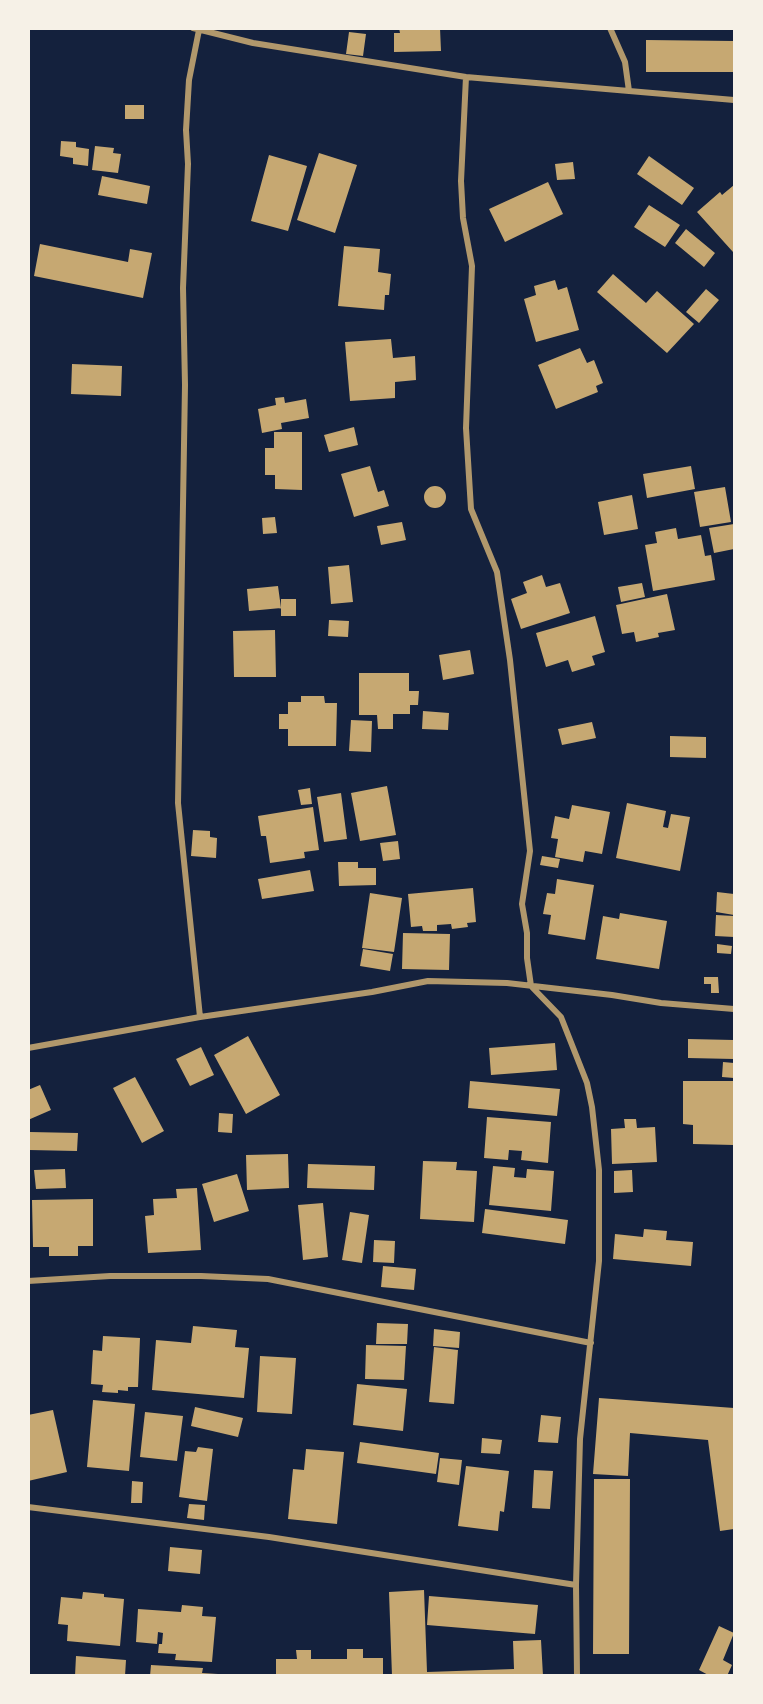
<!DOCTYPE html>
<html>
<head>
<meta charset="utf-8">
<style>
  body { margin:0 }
  #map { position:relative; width:763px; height:1704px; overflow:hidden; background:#14213d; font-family:Inter,sans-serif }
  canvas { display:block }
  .frame { position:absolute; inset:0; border:30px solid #f6f1e7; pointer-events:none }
</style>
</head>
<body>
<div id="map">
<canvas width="763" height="1704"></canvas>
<div class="frame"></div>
</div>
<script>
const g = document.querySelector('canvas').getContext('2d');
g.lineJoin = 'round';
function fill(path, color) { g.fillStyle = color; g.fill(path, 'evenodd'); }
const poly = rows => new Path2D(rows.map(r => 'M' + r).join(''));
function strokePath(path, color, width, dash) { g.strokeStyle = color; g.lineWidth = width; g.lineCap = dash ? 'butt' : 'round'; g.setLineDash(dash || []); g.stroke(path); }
fill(poly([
  [399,28,440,28,441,51,394,52,394,33,400,33],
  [349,32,366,34,363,56,346,54],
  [646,40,734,41,734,72,646,72],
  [125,105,144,105,144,119,125,119],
  [61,141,76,142,76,147,89,149,88,166,73,164,73,158,60,156],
  [95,146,114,148,113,153,121,154,118,173,92,170],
  [319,153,357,165,335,233,297,220],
  [269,155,307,166,288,231,251,221],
  [649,156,694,188,682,205,637,174],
  [573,162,575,179,557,180,555,164],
  [102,176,150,186,147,204,98,195],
  [548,182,563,214,505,242,489,209],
  [734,185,734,251,733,252,697,212,720,192,722,195],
  [649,205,680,225,665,247,634,227],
  [686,229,715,253,704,267,675,243],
  [40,244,128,262,130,249,152,253,143,298,34,276],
  [344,246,380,249,378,272,391,274,389,295,385,295,384,310,338,306],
  [613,274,646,303,657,291,694,324,667,353,597,292],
  [555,280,558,290,567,287,579,330,536,342,524,299,536,295,534,286],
  [706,289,719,300,699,323,686,312],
  [391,339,393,358,415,356,416,380,395,382,395,398,350,401,345,342],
  [580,348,587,363,594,360,603,383,596,386,598,392,556,409,538,365],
  [72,364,122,366,121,396,71,394],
  [284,397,285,403,306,399,309,418,281,423,282,429,262,433,258,409,276,405,275,398],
  [354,427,358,445,329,452,324,435],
  [274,432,302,432,302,490,275,489,275,475,265,475,265,448,274,448],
  [370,466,378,492,384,490,389,506,354,517,341,474],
  [691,466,695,489,647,498,643,474],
  '424 497a11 11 0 1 1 22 0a11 11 0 1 1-22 0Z',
  [725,487,731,522,700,527,694,492],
  [632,495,638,529,604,535,598,502],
  [275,517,277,533,263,534,262,518],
  [402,522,406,540,381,545,377,526],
  [734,524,734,549,714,553,709,528],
  [676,528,678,539,701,535,705,556,711,555,715,580,653,591,645,545,657,543,655,532],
  [349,565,353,602,331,604,328,567],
  [542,575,546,587,560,583,570,613,521,629,511,599,527,593,523,582],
  [642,583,645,597,621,602,618,587],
  [278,586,281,608,249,611,247,589],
  [667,594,675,630,658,633,659,637,636,642,634,632,622,634,616,605],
  [281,599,296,599,296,616,281,616],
  [595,616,605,652,592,656,595,665,572,672,568,660,546,667,536,633],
  [329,620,349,621,348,637,328,636],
  [275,630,276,677,234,677,233,631],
  [470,650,474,674,443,680,439,655],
  [359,673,409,673,409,691,419,691,418,705,410,705,410,714,393,714,393,729,378,729,377,715,359,715],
  [301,696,324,696,325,703,337,703,336,746,288,746,288,729,279,729,279,714,288,714,288,702,301,702],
  [423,711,449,713,448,730,422,729],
  [351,720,372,721,371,752,349,751],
  [592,722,596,738,562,745,558,729],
  [670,736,706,737,706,758,670,757],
  [387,786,396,835,360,841,351,793],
  [310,788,312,804,301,805,298,790],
  [341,793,347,839,324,842,317,797],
  [627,803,666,811,663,827,668,828,671,814,690,817,680,871,616,858],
  [572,805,610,812,602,854,585,851,583,862,555,857,558,839,551,838,555,816,569,819],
  [313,807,319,850,304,852,305,858,270,863,266,836,261,836,258,816],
  [193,830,210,831,210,837,217,838,216,858,191,856],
  [398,841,400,859,383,861,380,843],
  [542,856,560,859,558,868,540,865],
  [338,862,358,862,358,868,376,868,376,885,339,886],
  [310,870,314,891,262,899,258,879],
  [557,879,594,885,585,940,548,934,551,915,543,914,547,893,555,894],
  [473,888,476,922,467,923,468,927,452,929,451,924,437,925,437,931,423,931,422,926,411,927,408,894],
  [717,892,734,894,734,915,716,912],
  [370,893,402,898,394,952,362,948],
  [620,913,667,921,659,969,596,959,603,916,619,919],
  [716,915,734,916,734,937,715,936],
  [403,933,450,934,449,970,402,969],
  [717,944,732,946,731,954,717,953],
  [363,949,393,954,390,971,360,966],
  [704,977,718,977,719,993,711,993,711,984,704,984],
  [248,1036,280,1095,246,1114,214,1055],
  [688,1039,734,1040,734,1059,688,1058],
  [555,1043,557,1070,491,1075,489,1048],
  [201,1047,214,1075,190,1086,176,1059],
  [723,1062,734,1063,734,1078,722,1077],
  [135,1077,164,1131,142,1143,113,1088],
  [470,1081,560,1089,557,1116,468,1108],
  [683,1081,734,1081,734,1145,693,1144,693,1125,683,1124],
  [40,1085,51,1110,28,1120,28,1090],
  [219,1113,233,1114,232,1133,218,1132],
  [487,1117,551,1122,548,1163,521,1160,522,1151,509,1150,508,1160,484,1158],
  [624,1119,636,1119,637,1128,655,1127,657,1162,612,1164,611,1129,625,1128],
  [30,1132,78,1133,77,1151,29,1150],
  [288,1154,289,1188,247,1190,246,1155],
  [423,1161,457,1162,456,1170,477,1171,474,1222,420,1219],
  [308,1164,375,1166,374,1190,307,1188],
  [493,1166,515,1168,514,1177,526,1178,527,1169,554,1171,551,1211,489,1205],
  [65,1169,66,1188,36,1189,34,1170],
  [632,1170,633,1192,614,1193,614,1171],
  [237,1174,249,1211,214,1222,202,1184],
  [197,1188,201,1250,148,1253,145,1216,154,1215,153,1199,177,1198,176,1189],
  [93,1199,93,1246,78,1246,78,1256,49,1256,49,1247,33,1247,32,1200],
  [323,1203,328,1257,303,1260,298,1205],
  [485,1209,568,1220,565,1244,482,1233],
  [350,1212,369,1215,362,1263,342,1260],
  [644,1229,667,1231,666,1240,693,1242,691,1266,613,1259,615,1234,643,1237],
  [374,1240,395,1241,394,1263,373,1262],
  [383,1266,416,1269,414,1290,381,1287],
  [377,1323,408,1324,407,1344,376,1344],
  [193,1326,237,1330,235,1347,249,1348,244,1398,152,1390,156,1340,191,1343],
  [434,1329,460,1332,459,1348,433,1346],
  [103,1336,140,1338,138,1387,128,1387,128,1391,118,1390,118,1393,102,1392,103,1385,91,1384,93,1350,102,1351],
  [366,1345,406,1346,404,1380,365,1379],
  [434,1347,458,1350,454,1404,429,1402],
  [260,1356,296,1358,292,1414,257,1412],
  [357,1384,407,1389,403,1431,353,1425],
  [599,1398,734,1408,734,1529,720,1531,708,1440,630,1433,628,1476,593,1474],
  [93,1400,135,1404,129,1471,87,1467],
  [195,1407,243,1418,238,1437,191,1426],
  [53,1410,67,1472,28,1481,28,1415],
  [145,1412,183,1416,177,1461,140,1457],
  [541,1415,561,1417,558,1443,538,1442],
  [482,1438,502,1440,500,1454,481,1453],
  [360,1442,439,1453,436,1474,357,1463],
  [198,1447,213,1449,207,1501,179,1497,185,1451,196,1452],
  [306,1449,344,1452,337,1524,288,1519,293,1469,304,1470],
  [440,1458,462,1460,459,1485,437,1482],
  [466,1466,509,1471,504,1512,500,1511,498,1531,458,1526],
  [534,1470,553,1471,550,1509,532,1508],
  [594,1479,630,1479,629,1654,593,1654],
  [132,1481,143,1482,142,1503,131,1503],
  [189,1504,205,1505,204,1520,187,1518],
  [170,1547,202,1550,200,1574,168,1571],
  [424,1590,427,1672,514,1669,513,1641,541,1640,543,1676,392,1676,389,1592],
  [83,1592,104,1594,104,1597,124,1599,120,1646,67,1641,68,1625,58,1624,61,1597,82,1599],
  [429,1596,538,1605,535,1634,427,1625],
  [182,1605,203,1607,202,1616,216,1617,212,1662,175,1660,176,1654,158,1653,159,1644,162,1644,163,1633,158,1632,157,1644,136,1642,138,1609,181,1612],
  [719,1626,734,1633,723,1660,732,1665,727,1676,710,1676,699,1670],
  [347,1649,363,1649,363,1658,383,1658,383,1676,276,1676,276,1659,297,1659,296,1650,311,1650,311,1659,347,1659],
  [76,1656,126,1660,125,1676,75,1676],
  [151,1665,203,1668,202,1673,218,1674,218,1676,150,1676]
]), '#c6a872');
strokePath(poly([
  [193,28,253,43,466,77,734,100],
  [610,28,625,62,629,91],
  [199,30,189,80,186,130,188,164,183,288,185,385,178,803,200,1017],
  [466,77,461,181,463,218,472,266,466,428,471,509,497,572,510,660,530,851,522,904,527,933,527,958,531,986,561,1017,587,1083,592,1107,599,1170,599,1261,580,1439,576,1585,577,1676],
  [28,1048,200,1017,372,992,428,981,507,983,612,995,661,1003,734,1009],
  [28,1281,110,1276,201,1276,268,1279,591,1343],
  [28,1507,269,1537,576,1585]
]), '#b1986c', 6);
</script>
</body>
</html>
